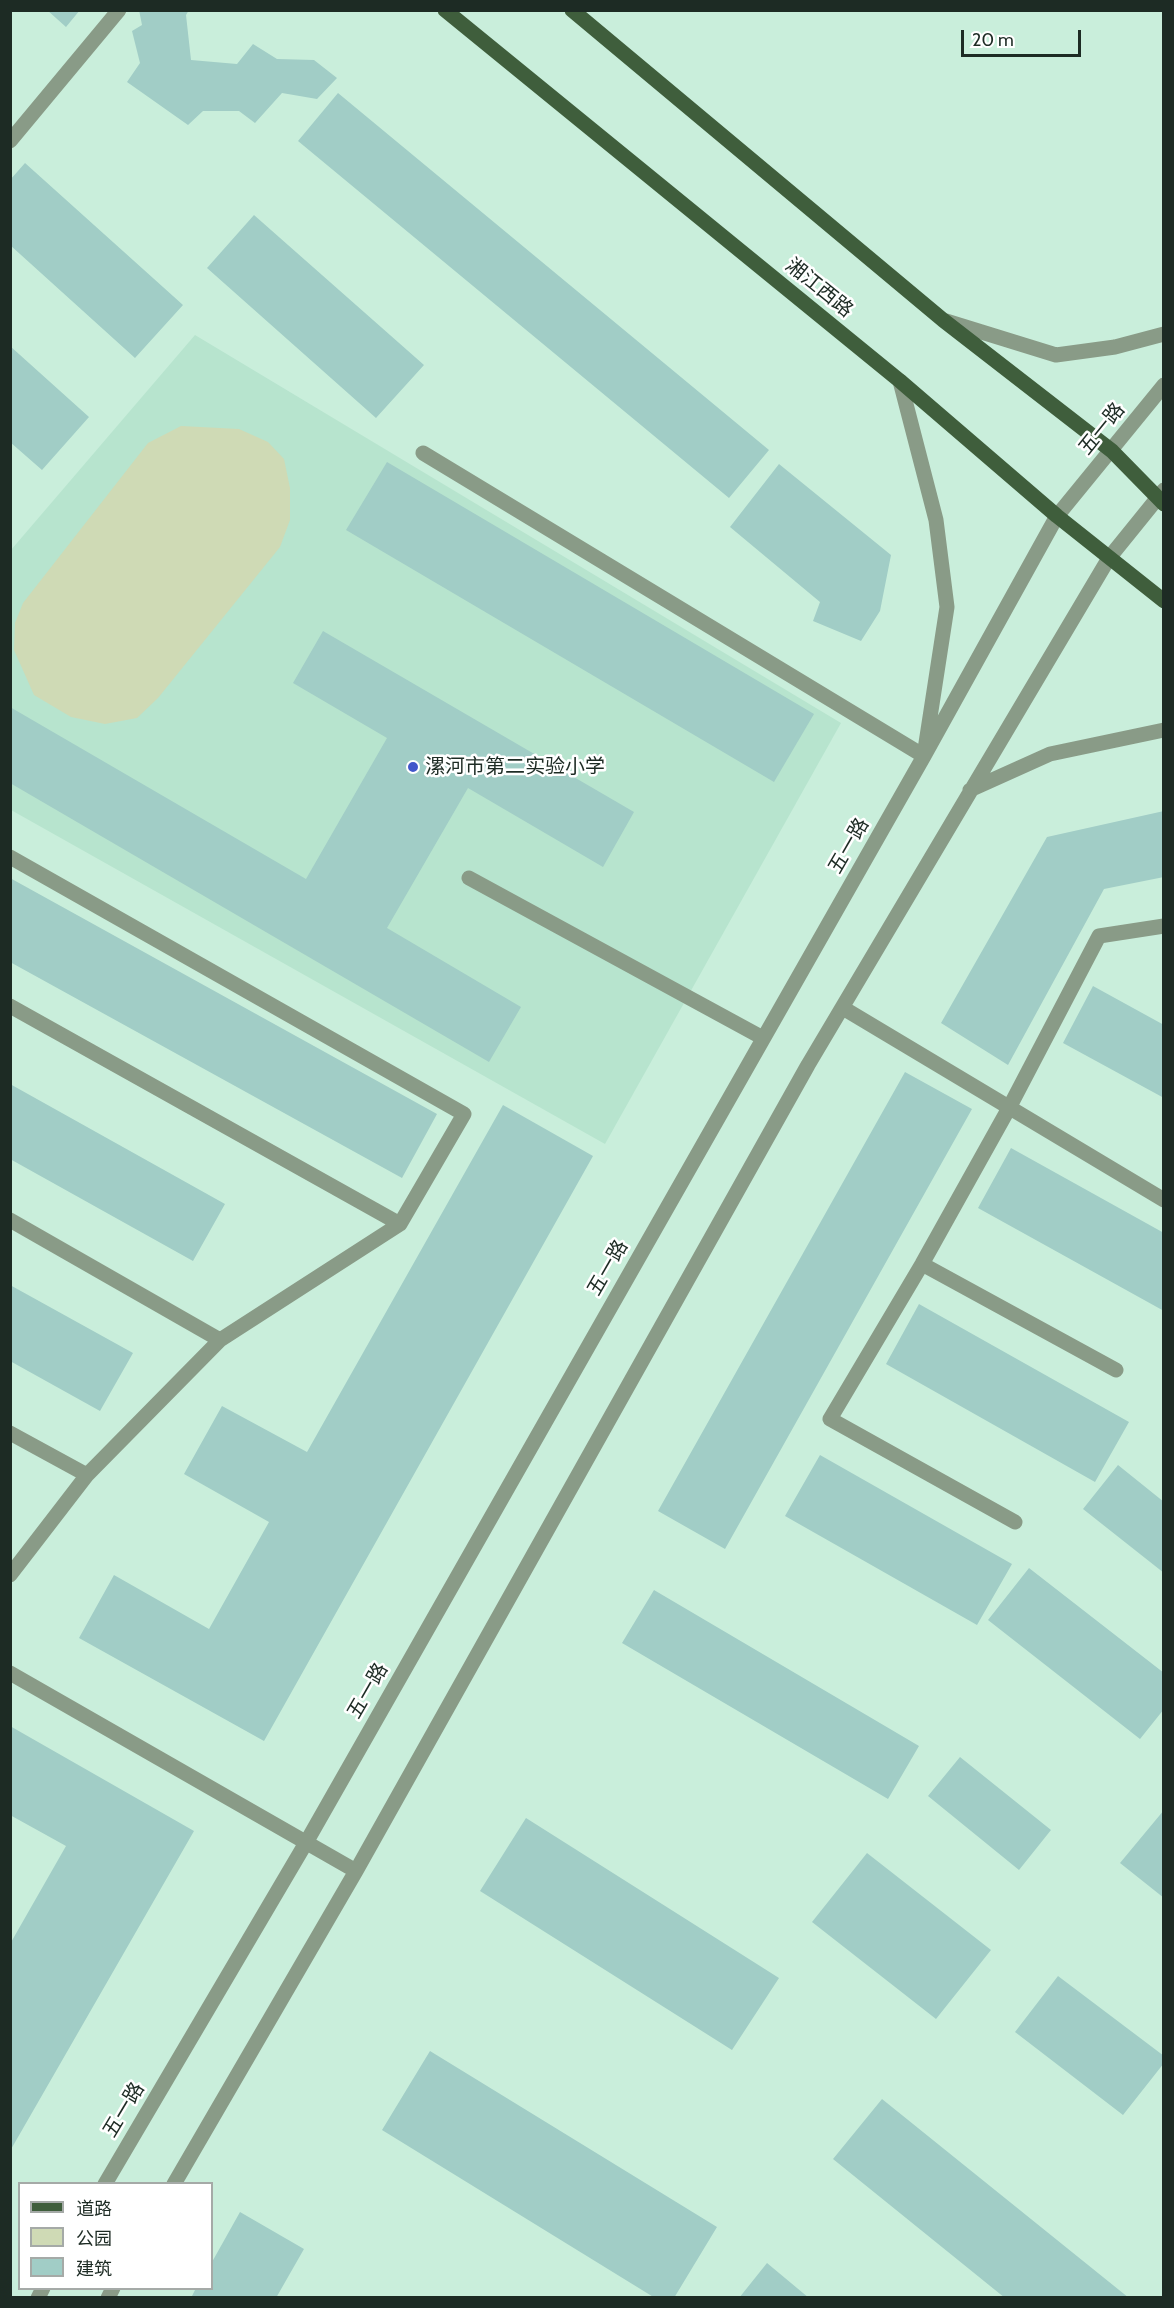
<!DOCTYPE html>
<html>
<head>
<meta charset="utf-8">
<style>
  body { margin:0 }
  #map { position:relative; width:1174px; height:2308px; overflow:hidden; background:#c9eedb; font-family:Cabin,"Noto Sans SC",sans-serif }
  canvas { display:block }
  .frame { position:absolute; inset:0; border:12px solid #1d2b24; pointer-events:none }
  .legend { position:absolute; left:18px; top:2182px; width:195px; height:108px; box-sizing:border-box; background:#fff; border:2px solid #a5aaa7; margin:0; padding:8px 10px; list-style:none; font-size:18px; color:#1d2b24 }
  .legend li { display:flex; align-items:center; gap:12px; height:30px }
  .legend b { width:30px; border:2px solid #a5aaa7 }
  .scale { position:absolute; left:961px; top:30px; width:120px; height:27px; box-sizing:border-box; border:3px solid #1d2b24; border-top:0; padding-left:8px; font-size:18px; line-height:21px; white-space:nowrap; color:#1d2b24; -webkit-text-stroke:4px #fff; paint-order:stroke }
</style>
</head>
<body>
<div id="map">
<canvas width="1174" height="2308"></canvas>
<div class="frame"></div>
<ul class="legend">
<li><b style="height:8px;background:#3f5e3c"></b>道路</li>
<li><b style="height:16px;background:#cfdab5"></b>公园</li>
<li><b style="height:16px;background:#a1cdc6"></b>建筑</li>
</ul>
<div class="scale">20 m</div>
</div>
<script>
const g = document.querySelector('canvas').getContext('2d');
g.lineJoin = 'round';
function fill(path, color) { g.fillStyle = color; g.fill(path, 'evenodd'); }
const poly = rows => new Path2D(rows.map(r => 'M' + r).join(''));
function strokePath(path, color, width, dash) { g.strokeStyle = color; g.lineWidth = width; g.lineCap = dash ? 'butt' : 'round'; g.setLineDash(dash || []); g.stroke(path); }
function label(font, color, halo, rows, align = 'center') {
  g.font = font + ' Cabin,"Noto Sans SC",sans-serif'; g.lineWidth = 5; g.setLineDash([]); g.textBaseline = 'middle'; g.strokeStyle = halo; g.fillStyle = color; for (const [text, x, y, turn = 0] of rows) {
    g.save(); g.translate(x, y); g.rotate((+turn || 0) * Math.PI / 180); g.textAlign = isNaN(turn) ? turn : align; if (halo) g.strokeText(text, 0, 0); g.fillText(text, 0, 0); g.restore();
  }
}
fill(poly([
  [195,335,841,723,605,1144,11,810,11,550]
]), '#b7e4ce');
fill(poly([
  [181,426,239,429,268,442,284,459,290,488,290,520,280,547,158,698,137,718,105,724,71,717,34,695,14,650,15,623,23,603,148,443]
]), '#cfdab5');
fill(poly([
  [47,10,80,10,66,27],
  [139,10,189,10,186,15,191,60,237,64,253,44,277,59,314,60,337,78,317,99,282,93,255,123,239,111,203,111,188,125,127,82,140,63,132,31,142,25],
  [338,93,769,450,729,498,298,141],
  [25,163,183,305,135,358,10,245,10,180],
  [254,215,424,365,376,418,207,268],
  [10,346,89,417,42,470,10,442],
  [387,462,814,714,774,782,346,530],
  [779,464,891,555,880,611,861,641,813,621,820,602,730,527],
  [323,631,634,812,603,867,468,788,387,928,521,1007,489,1062,10,783,10,707,306,879,387,738,293,683],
  [1164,811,1164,877,1104,889,1008,1065,941,1023,1047,837],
  [10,878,437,1114,402,1178,10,962],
  [1093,986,1164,1025,1164,1098,1063,1043],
  [905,1072,972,1109,725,1549,658,1511],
  [10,1084,225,1204,193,1261,10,1159],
  [503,1105,593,1156,264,1741,79,1638,114,1575,209,1629,269,1522,184,1474,222,1406,307,1452],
  [1011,1148,1164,1233,1164,1311,978,1208],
  [10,1285,133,1353,100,1411,10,1361],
  [919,1304,1129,1422,1095,1482,886,1364],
  [820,1455,1012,1564,977,1625,785,1516],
  [1118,1465,1164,1502,1164,1573,1083,1509],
  [1029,1568,1164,1673,1164,1709,1140,1739,988,1620],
  [654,1590,919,1746,888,1799,622,1643],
  [10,1726,194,1831,10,2151,10,1944,66,1846,10,1815],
  [960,1757,1051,1830,1019,1870,928,1796],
  [1164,1810,1164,1898,1120,1863],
  [526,1818,779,1978,732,2050,480,1891],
  [867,1853,991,1950,936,2019,812,1922],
  [1058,1976,1164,2056,1164,2063,1123,2115,1015,2032],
  [430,2051,717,2227,674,2298,655,2298,382,2130],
  [882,2099,1129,2298,1005,2298,833,2159],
  [240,2212,304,2249,276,2298,191,2298,196,2288,212,2288,212,2262],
  [767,2263,809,2298,739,2298]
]), '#a1cdc6');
strokePath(poly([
  [10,141,119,10],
  [946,321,1056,355,1115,347,1164,334],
  [423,453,924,756,947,607,936,520,900,381],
  [970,790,1050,754,1164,730],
  [10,857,464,1114,400,1224,220,1340,87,1475,10,1575],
  [469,878,763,1038],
  [10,1006,400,1224],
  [843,1008,1164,1200],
  [10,1220,220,1340],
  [922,1264,1116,1370],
  [10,1433,87,1475],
  [1015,1522,830,1419,922,1264,1009,1108,1099,936,1164,926],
  [10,1673,356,1871],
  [105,2184,307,1841,924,756,1057,516,1164,385],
  [174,2184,356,1871,808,1065,1109,558,1164,490],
  [38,2298,43,2288],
  [108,2298,113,2288]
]), '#899b87', 15);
strokePath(poly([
  [445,10,900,381,1057,516,1164,601],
  [572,10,943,320,1112,451,1164,504]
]), '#3f5e3c', 15);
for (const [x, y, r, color] of [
  [413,767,6,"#4256ca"]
]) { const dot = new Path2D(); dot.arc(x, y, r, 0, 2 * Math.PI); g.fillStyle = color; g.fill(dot); strokePath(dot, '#fff', 2); }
label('20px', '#1d2b24', '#fff', [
  ["湘江西路",819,288,39],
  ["五一路",1102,429,-51],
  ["五一路",849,846,-60],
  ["五一路",608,1268,-60],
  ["五一路",368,1691,-60],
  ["五一路",124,2110,-59]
]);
label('20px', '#1d2b24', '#fff', [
  ["漯河市第二实验小学",425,767]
], 'left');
</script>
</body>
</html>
